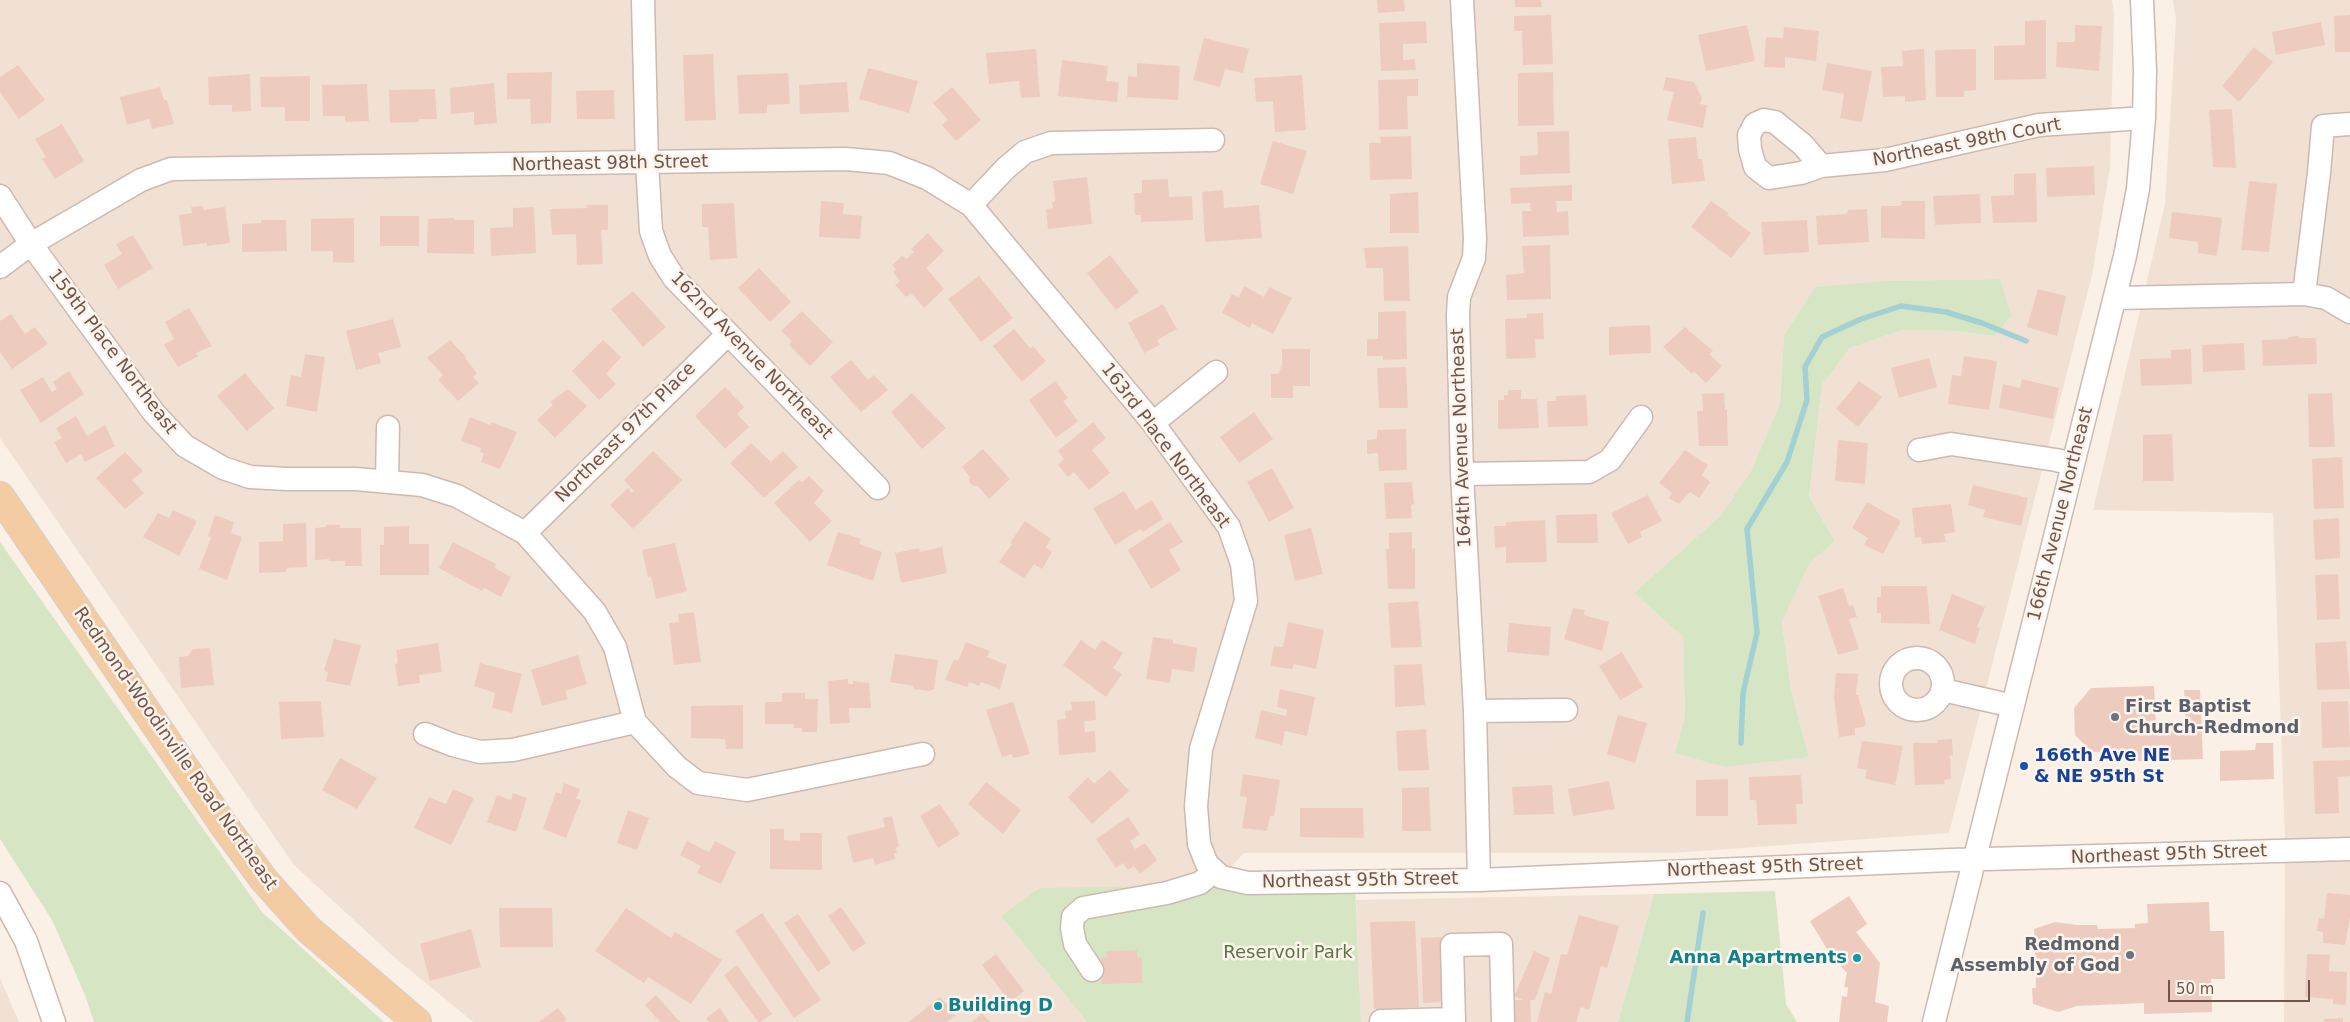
<!DOCTYPE html>
<html>
<head>
<meta charset="utf-8">
<style>
  body { margin:0 }
  #map { position:relative; width:2350px; height:1022px; overflow:hidden; background:#faf0e5; font-family:"DejaVu Sans",sans-serif }
  canvas { display:block }
  .scale { position:absolute; left:2168px; top:980px; width:142px; height:22px; box-sizing:border-box; border:2px solid #71554d; border-top:0; padding-left:6px; font-size:15px; line-height:18px; white-space:nowrap; color:#71554d; -webkit-text-stroke:4px #fdf4eb; paint-order:stroke }
</style>
</head>
<body>
<div id="map">
<canvas width="2350" height="1022"></canvas>
<div class="scale">50 m</div>
</div>
<script>
const g = document.querySelector('canvas').getContext('2d');
g.lineJoin = 'round';
function fill(path, color) { g.fillStyle = color; g.fill(path, 'evenodd'); }
const poly = rows => new Path2D(rows.map(r => 'M' + r).join(''));
function strokePath(path, color, width, dash) { g.strokeStyle = color; g.lineWidth = width; g.lineCap = dash ? 'butt' : 'round'; g.setLineDash(dash || []); g.stroke(path); }
function label(font, color, halo, rows, align = 'center') {
  g.font = font + ' "DejaVu Sans",sans-serif'; g.lineWidth = 5; g.setLineDash([]); g.textBaseline = 'middle'; g.strokeStyle = halo; g.fillStyle = color; for (const [text, x, y, turn = 0] of rows) {
    g.save(); g.translate(x, y); g.rotate((+turn || 0) * Math.PI / 180); g.textAlign = isNaN(turn) ? turn : align; if (halo) g.strokeText(text, 0, 0); g.fillText(text, 0, 0); g.restore();
  }
}
fill(poly([
  [0,0,2112,0,2114,14,2110,167,2092,275,1949,833,1673,853,1244,853,1214,885,1001,916,1087,1022,473,1022,393,956,294,865,0,438],
  [2000,279,1994,336,1956,331,1902,330,1850,348,1822,385,1809,497,1835,541,1810,563,1782,620,1791,690,1809,757,1675,753,1685,715,1683,637,1634,593,1721,515,1752,469,1780,403,1784,335,1815,288,1882,281],
  [2173,0,2350,0,2350,1022,2284,1022,2285,839,2273,513,2093,510,2165,204,2176,20],
  [1654,894,1618,1022,1361,1022,1356,900],
  [0,978,19,1022,0,1022]
]), '#f1e1d4');
fill(poly([
  [2000,279,2011,316,1994,336,1956,331,1902,330,1850,348,1822,385,1809,497,1835,541,1810,563,1782,621,1791,690,1809,757,1725,767,1675,753,1685,715,1683,637,1634,593,1721,515,1752,469,1780,403,1784,335,1815,287,1882,281],
  [0,542,262,912,384,1022,94,1022,85,995,52,920,0,839],
  [1355,882,1361,1022,1087,1022,1001,916,1040,888],
  [1775,891,1786,1004,1797,1022,1618,1022,1654,894]
]), '#d6e6c5');
strokePath(poly([
  [1741,743,1743,693,1757,633,1747,529,1787,462,1807,400,1805,367,1822,337,1861,319,1901,306,1946,312,1982,323,2026,341],
  [1687,1022,1703,913]
]), '#a2d0d3', 5.5);
fill(poly([
  [1377,0,1404,0,1405,11,1378,13],
  [1515,0,1541,0,1542,7,1515,7],
  [1551,15,1553,64,1523,65,1522,31,1514,31,1514,16],
  [2350,15,2350,52,2335,52,2334,16],
  [2046,20,2046,79,1994,80,1994,46,2025,45,2025,21],
  [1426,21,1427,43,1403,44,1403,60,1415,59,1416,70,1381,71,1379,23],
  [2321,22,2325,45,2276,55,2272,32],
  [1747,25,1755,61,1706,71,1698,35],
  [2075,25,2102,26,2099,71,2056,67,2057,42,2075,42],
  [1784,27,1819,31,1816,61,1785,57,1785,68,1764,67,1766,37,1783,38],
  [1204,38,1249,49,1243,73,1225,69,1220,87,1193,80],
  [2254,47,2273,62,2239,102,2222,86],
  [1036,49,1040,97,1021,98,1019,81,989,84,986,53],
  [1924,49,1926,100,1905,102,1905,96,1883,97,1881,67,1903,66,1902,51],
  [1976,49,1976,90,1964,91,1964,97,1936,97,1935,50],
  [713,54,716,120,685,121,683,55],
  [1062,60,1108,66,1106,81,1119,82,1117,102,1058,96],
  [1137,63,1180,66,1178,100,1127,97,1128,76,1137,77],
  [1827,63,1872,71,1862,122,1840,118,1844,94,1822,90],
  [18,65,45,100,19,119,0,92,0,77],
  [868,68,918,81,909,113,859,99],
  [552,72,551,123,531,124,530,99,507,99,507,73],
  [1553,72,1554,125,1518,126,1518,73],
  [788,73,790,104,767,105,767,113,739,114,737,75],
  [250,74,251,111,232,112,232,105,209,105,208,77],
  [1302,75,1306,130,1275,132,1273,101,1256,102,1254,78],
  [310,76,310,121,285,121,285,107,261,107,260,77],
  [1666,77,1694,82,1702,98,1700,104,1707,105,1703,128,1667,120,1674,92,1663,90],
  [1418,79,1418,96,1407,96,1408,129,1379,130,1378,80],
  [847,82,849,112,800,114,799,85],
  [494,83,497,123,474,125,474,112,451,114,450,88],
  [367,84,369,121,345,122,345,116,323,116,322,85],
  [160,87,164,100,167,100,174,124,152,129,149,119,127,125,120,97],
  [952,87,981,120,956,141,942,125,948,120,933,103],
  [435,89,437,119,419,119,419,122,390,123,389,90],
  [614,90,615,119,577,119,576,91],
  [2232,109,2236,168,2213,167,2209,110],
  [62,124,84,161,55,179,42,159,46,157,35,139],
  [1569,131,1570,173,1520,175,1520,156,1538,155,1537,132],
  [1411,136,1412,179,1370,180,1369,143,1381,143,1380,137],
  [1696,137,1698,159,1702,159,1705,181,1672,184,1668,139],
  [1273,141,1307,151,1293,194,1260,184],
  [2094,166,2095,195,2047,197,2046,168],
  [2036,173,2037,222,1993,223,1991,196,2014,195,2014,174],
  [1087,177,1092,224,1048,229,1046,209,1053,208,1052,202,1055,201,1053,181],
  [1168,179,1169,197,1192,196,1193,220,1141,222,1141,215,1135,215,1134,193,1142,193,1142,180],
  [2249,181,2277,184,2269,252,2241,250],
  [1572,185,1572,201,1556,201,1557,212,1568,211,1569,235,1523,237,1522,211,1531,211,1530,203,1511,204,1510,188],
  [1223,190,1224,208,1259,205,1262,238,1205,242,1202,192],
  [1418,192,1419,233,1390,233,1390,194],
  [1980,194,1981,223,1935,225,1933,196],
  [821,201,844,203,843,214,862,216,860,239,819,237],
  [1711,201,1729,213,1727,215,1751,233,1731,258,1691,227],
  [1902,201,1925,201,1925,239,1881,238,1881,206,1901,206],
  [734,203,737,258,710,260,708,227,702,227,702,204],
  [586,205,608,205,608,230,601,230,603,264,577,265,576,234,552,235,550,209,587,208],
  [203,206,204,210,225,207,230,243,207,246,207,243,183,246,179,215,192,213,191,207],
  [534,207,536,253,491,256,490,228,513,227,513,208],
  [1867,209,1869,242,1818,245,1816,216,1847,214,1848,210],
  [2172,212,2222,218,2217,256,2198,253,2198,242,2169,238],
  [380,216,419,216,419,246,380,246],
  [354,218,354,263,333,262,333,251,311,251,311,219],
  [454,218,454,220,474,220,474,254,427,253,428,219],
  [261,220,286,220,287,251,242,252,242,224,261,223],
  [1807,220,1809,252,1764,255,1761,222],
  [928,233,944,251,926,268,944,289,924,308,911,293,906,297,895,285,900,281,893,272,896,269,892,265,902,256,907,259,914,252,911,249],
  [133,235,153,268,118,289,104,265,122,254,116,244],
  [1550,245,1551,299,1507,300,1506,275,1524,273,1522,246],
  [1408,246,1410,301,1384,301,1383,268,1366,268,1364,248],
  [1110,255,1139,292,1116,310,1087,273],
  [759,268,791,302,770,322,738,288],
  [979,276,1013,318,981,342,948,299],
  [1244,286,1264,297,1269,287,1292,298,1273,334,1252,323,1250,328,1222,313,1232,294,1239,297],
  [2038,289,2066,296,2057,336,2027,327],
  [633,291,666,327,643,347,611,309],
  [1163,304,1177,329,1157,340,1160,345,1144,353,1128,323],
  [189,308,212,346,196,353,198,356,178,367,164,345,174,339,165,322],
  [802,311,833,342,810,366,789,345,792,341,781,331],
  [1406,311,1407,359,1383,360,1383,356,1367,356,1367,339,1378,339,1378,312],
  [1543,313,1544,339,1535,339,1536,358,1506,359,1505,319,1527,318,1527,314],
  [11,314,25,334,35,327,48,344,12,369,0,352,0,321],
  [393,319,401,347,378,353,381,363,356,370,346,331],
  [1650,325,1651,353,1609,355,1609,327],
  [1685,327,1713,351,1709,354,1722,366,1706,383,1694,371,1692,374,1663,347],
  [1014,329,1030,348,1033,346,1046,361,1022,382,993,346],
  [2299,336,2299,338,2316,338,2317,364,2263,366,2262,340,2288,339,2288,337],
  [450,340,466,357,465,358,477,373,473,377,479,383,458,401,438,380,443,375,427,358],
  [603,340,621,357,606,374,616,384,599,400,572,371],
  [2244,343,2245,370,2203,372,2202,345],
  [1282,349,1310,349,1310,386,1293,386,1293,398,1271,398,1271,374,1279,374,1282,364],
  [2191,349,2192,384,2141,386,2140,359,2171,358,2171,350],
  [305,354,325,357,317,412,286,406,291,375,301,377],
  [1964,356,1997,361,1989,410,1948,404,1952,375,1961,376],
  [1929,358,1937,387,1899,398,1891,368],
  [851,360,868,380,874,375,888,390,861,412,830,377],
  [1406,367,1408,408,1379,408,1377,368],
  [69,371,84,394,41,423,20,390,43,377,52,392,57,389,53,382],
  [245,373,274,408,247,431,217,396],
  [2022,379,2059,388,2053,419,1999,408,2003,384,2020,388],
  [1055,381,1068,398,1063,401,1078,421,1056,438,1029,400],
  [1859,381,1882,397,1858,427,1836,409],
  [725,387,744,407,737,414,749,427,725,449,695,416],
  [568,389,587,406,555,438,537,420,553,405,550,402],
  [1508,390,1521,390,1521,399,1537,399,1539,428,1498,429,1498,400,1504,400,1504,395,1508,395],
  [912,393,946,428,922,449,891,412],
  [1724,393,1725,410,1727,409,1728,446,1699,446,1697,411,1703,411,1702,394],
  [2332,393,2335,447,2309,447,2308,394],
  [1586,395,1588,426,1548,427,1547,401,1556,401,1556,396],
  [1254,412,1273,439,1239,463,1220,437],
  [76,416,87,436,105,425,115,446,85,462,81,454,66,463,54,442,62,438,56,428],
  [470,417,490,425,491,422,517,432,500,469,481,462,484,453,480,452,481,448,461,441],
  [1093,422,1106,438,1092,450,1110,473,1089,490,1074,472,1068,477,1058,465,1064,459,1058,451],
  [1406,429,1407,470,1379,471,1378,453,1367,454,1367,440,1377,439,1377,430],
  [2172,434,2174,481,2143,481,2143,435],
  [1838,440,1868,443,1865,484,1835,481],
  [751,443,771,462,783,451,798,467,764,498,730,463],
  [983,449,1010,479,989,499,978,486,973,486,969,482,970,477,962,467],
  [1685,450,1708,465,1702,475,1710,482,1699,498,1690,492,1679,504,1669,498,1672,493,1659,483],
  [653,451,682,480,633,529,610,505,628,488,632,493,634,491,624,480],
  [125,452,143,471,132,480,144,493,125,509,96,478],
  [2342,457,2344,508,2314,509,2312,459],
  [1272,468,1294,508,1269,522,1247,482],
  [809,476,824,491,814,503,832,521,810,542,774,503,799,480,802,482],
  [1412,482,1414,504,1411,505,1412,518,1386,519,1384,483],
  [1973,485,2028,498,2021,526,1983,517,1985,510,1968,505],
  [1124,491,1136,510,1152,500,1163,519,1143,532,1141,529,1115,545,1093,508],
  [1648,495,1662,521,1640,532,1642,537,1628,544,1611,513],
  [1867,502,1901,521,1883,554,1864,545,1868,538,1852,528],
  [1951,504,1955,532,1944,534,1946,542,1922,544,1921,537,1915,538,1912,508],
  [173,510,197,521,179,556,143,537,158,513,169,518],
  [1597,514,1598,543,1557,543,1556,515],
  [215,515,234,522,231,533,242,537,227,580,199,569,211,538,208,536],
  [2339,518,2340,558,2315,560,2313,520],
  [1545,520,1547,562,1506,563,1506,547,1495,548,1494,526,1506,526,1506,522],
  [1025,521,1051,539,1046,547,1052,552,1042,569,1034,564,1024,578,999,562,1012,544,1010,543],
  [1170,522,1183,542,1169,550,1181,570,1151,589,1128,550],
  [306,523,307,567,287,568,286,572,259,573,259,542,283,541,283,524],
  [326,525,340,525,340,528,361,528,362,566,345,566,345,561,329,561,329,559,315,560,315,528,326,527],
  [409,526,409,544,429,544,429,575,380,575,380,545,384,545,384,527],
  [1311,528,1323,574,1295,581,1284,535],
  [838,532,861,539,859,544,882,552,873,581,827,565],
  [1412,532,1412,549,1415,548,1415,589,1388,589,1386,549,1389,549,1389,533],
  [453,542,496,564,495,568,511,577,501,597,484,588,482,591,439,568],
  [675,543,687,591,656,599,651,576,648,577,642,550],
  [942,547,947,573,901,583,895,553,919,548,920,552],
  [2338,574,2340,619,2317,620,2315,575],
  [1881,586,1927,586,1930,624,1881,623,1881,613,1877,613,1877,597,1881,597],
  [1843,588,1849,606,1853,605,1857,617,1849,619,1859,649,1838,655,1818,596],
  [1952,594,1985,607,1977,627,1980,628,1975,644,1939,630],
  [1418,601,1422,647,1391,648,1388,603],
  [1573,608,1585,610,1584,615,1609,622,1602,651,1564,639],
  [694,612,701,662,674,665,669,623,679,622,678,614],
  [1288,622,1324,630,1316,669,1294,664,1292,669,1270,666,1274,646,1283,647],
  [1509,623,1551,627,1549,656,1507,652],
  [1153,637,1173,640,1173,643,1197,648,1194,672,1172,669,1170,683,1146,679],
  [334,639,361,645,350,686,326,681,328,673,324,670],
  [1081,640,1095,650,1102,640,1123,653,1113,668,1122,674,1106,697,1063,665],
  [2346,641,2350,689,2317,690,2315,643],
  [966,642,990,651,987,657,1007,665,1000,689,981,682,979,686,969,682,967,687,945,680,954,659,958,661],
  [438,643,442,672,419,675,420,683,398,686,395,664,398,663,396,650],
  [210,648,214,685,181,688,179,657,188,656,193,649],
  [1622,652,1643,687,1620,700,1599,666],
  [895,654,938,660,934,689,930,691,914,689,913,686,890,682],
  [578,655,587,684,565,691,568,699,542,706,531,670],
  [480,663,522,674,512,713,492,708,495,693,474,686],
  [1422,664,1425,705,1395,707,1394,665],
  [1836,673,1858,674,1856,695,1858,695,1866,724,1863,727,1855,728,1855,735,1839,737,1834,697],
  [848,679,848,684,853,684,853,681,869,683,871,708,849,708,850,723,830,724,828,681],
  [2154,686,2156,727,2186,726,2184,690,2200,690,2203,759,2138,761,2137,751,2092,752,2075,735,2074,708,2091,688],
  [1280,689,1315,697,1307,736,1285,731,1282,745,1255,738,1261,710,1286,716,1287,709,1277,707],
  [782,693,805,693,805,699,818,699,817,732,802,732,802,728,794,728,794,724,765,724,765,702,782,702],
  [321,701,324,737,281,739,279,702],
  [1095,701,1096,720,1084,721,1085,732,1095,731,1096,752,1059,755,1057,720,1066,719,1065,711,1072,710,1071,702],
  [2348,701,2350,747,2322,748,2321,702],
  [1013,702,1030,754,1013,758,1012,754,1002,757,986,710],
  [743,705,743,749,726,749,725,739,691,738,691,706],
  [1618,715,1647,723,1635,763,1607,754],
  [1426,729,1429,770,1398,771,1396,731],
  [1952,739,1953,756,1950,755,1951,779,1944,780,1945,784,1915,785,1913,743,1938,743,1937,740],
  [1862,741,1903,746,1895,785,1865,779,1867,770,1857,768],
  [2256,743,2273,743,2274,779,2220,781,2220,751,2255,750],
  [340,758,377,778,357,809,322,790],
  [2350,760,2350,776,2338,777,2339,813,2315,814,2313,761],
  [1110,770,1129,791,1092,824,1068,797,1088,777,1094,784],
  [1243,774,1280,780,1274,816,1270,816,1267,831,1242,828,1247,797,1240,796],
  [1801,775,1803,804,1796,804,1797,824,1758,825,1756,800,1750,800,1749,777],
  [1728,779,1728,816,1696,816,1696,780],
  [1609,781,1615,809,1573,816,1568,789],
  [986,782,1021,810,1003,834,968,804],
  [564,783,580,789,576,799,581,800,566,838,543,829,556,792,561,794],
  [1552,785,1554,814,1514,815,1512,787],
  [1429,787,1431,831,1402,831,1402,788],
  [453,789,474,798,451,845,414,828,429,797,446,804],
  [513,793,527,798,516,832,487,822,497,795,511,800],
  [940,804,960,834,938,848,920,816],
  [1300,808,1363,808,1364,838,1300,837],
  [628,810,649,818,637,850,617,843],
  [892,816,899,846,896,848,897,853,894,853,895,859,875,865,873,858,853,863,847,836,885,827,883,818],
  [1128,817,1140,834,1130,841,1135,849,1145,843,1157,860,1140,874,1134,866,1128,870,1123,863,1116,868,1096,839],
  [770,829,784,829,784,840,800,841,800,833,822,833,822,870,770,869],
  [687,841,709,852,715,841,736,852,721,884,697,873,701,866,680,855],
  [2327,893,2350,895,2350,917,2345,945,2323,943,2323,932,2317,931,2319,918,2324,919],
  [1849,896,1867,924,1856,932,1880,963,1875,1002,1889,1006,1887,1022,1839,1022,1842,996,1847,997,1848,987,1844,987,1847,973,1836,961,1839,956,1833,952,1830,954,1810,921],
  [2209,902,2210,931,2224,931,2225,979,2211,979,2212,1012,2144,1014,2144,1003,2077,1006,2058,1012,2033,1004,2032,988,2036,988,2034,929,2055,922,2076,925,2097,925,2098,929,2135,928,2135,924,2148,923,2147,904],
  [841,907,866,943,853,952,828,916],
  [499,908,552,908,553,947,500,947],
  [626,908,671,938,675,932,722,960,691,1004,648,977,644,983,595,951],
  [762,913,821,1000,794,1018,735,931],
  [798,914,831,963,818,972,784,923],
  [1579,915,1619,926,1607,968,1601,966,1589,1010,1581,1007,1576,1022,1537,1022,1545,992,1551,994,1561,954,1567,955],
  [1415,921,1419,1007,1374,1009,1370,922],
  [471,929,481,967,430,981,420,944],
  [1441,937,1442,1002,1423,1003,1421,938],
  [1137,950,1137,958,1142,957,1142,983,1102,984,1101,958,1107,957,1106,951],
  [1534,951,1550,958,1535,1000,1530,1000,1531,1022,1514,1022,1514,1000,1523,1000,1514,996],
  [996,954,1024,991,1010,1002,982,965],
  [2307,954,2330,955,2329,971,2347,972,2346,1005,2333,1004,2333,999,2305,997],
  [737,965,772,1014,760,1022,758,1022,724,975],
  [656,995,680,1022,660,1022,645,1005],
  [940,997,956,1015,947,1022,909,1022],
  [558,1008,567,1020,564,1022,539,1022],
  [720,1008,729,1022,709,1022,706,1018],
  [982,1013,990,1022,972,1022],
  [2343,1018,2343,1022,2324,1022,2324,1019]
]), '#edccbf');
const minor = poly([
  [643,0,647,163,651,231,660,256,674,278,878,488],
  [1462,0,1475,238,1474,258,1459,297,1458,315,1462,474,1475,711,1479,880],
  [1821,166,1801,173,1769,178,1755,167,1750,149,1749,135,1755,124,1764,120,1775,122,1803,145,1821,166,1885,160,2039,125,2144,118],
  [0,196,31,244,154,413,185,446,223,468,250,477,287,479,356,479,422,485,457,496,525,533,595,612,615,647,635,722],
  [971,205,1006,168,1025,152,1051,143,1213,140],
  [0,267,31,244,141,180,171,169,846,159,889,163,927,178,971,205,1153,423,1229,527,1242,564,1246,601,1201,749,1196,806,1199,844,1207,864,1221,877,1248,883,1479,880,1950,860,2350,849],
  [2304,294,2319,173,2323,126,2350,124],
  [2115,298,2304,294,2326,298,2350,312],
  [1153,423,1216,372],
  [1919,450,1951,444,2056,460,2073,464],
  [1462,474,1589,472,1610,460,1641,417],
  [387,481,388,427],
  [525,533,728,334],
  '1891 684a26 26 0 1 1 52 0a26 26 0 1 1-52 0Z',
  [1943,690,2013,706],
  [1475,711,1566,710],
  [425,734,453,745,480,752,513,750,635,722,677,767,698,783,747,790,923,754],
  [0,893,26,941,54,1022],
  [1092,970,1075,944,1072,928,1073,917,1083,908,1167,893,1200,883,1214,871],
  [1381,1021,1454,1019],
  [1454,1022,1452,945,1501,944,1503,1022],
  [1934,1022,2125,256,2138,189,2144,118,2145,70,2142,0]
]);
const major = poly([
  [0,496,225,827,264,880,308,929,417,1022]
]);
strokePath(minor, '#cdb9af', 25);
strokePath(major, '#d7cfcd', 30);
strokePath(minor, '#fff', 22);
strokePath(major, '#f3cca3', 28);
for (const [x, y, r, color] of [
  [2115,717,5,"#6b7280"],
  [2024,766,5,"#1a4fb4"],
  [2130,955,5,"#6b7280"],
  [1857,958,5,"#0f9aa8"],
  [938,1006,5,"#0f9aa8"]
]) { const dot = new Path2D(); dot.arc(x, y, r, 0, 2 * Math.PI); g.fillStyle = color; g.fill(dot); strokePath(dot, '#fdf4eb', 2); }
label('18px', '#71554d', '#fdf4eb', [
  ["Northeast 98th Court",1967,143,-11],
  ["Northeast 98th Street",610,164,-1],
  ["159th Place Northeast",112,352,53],
  ["162nd Avenue Northeast",751,356,46],
  ["Northeast 97th Place",626,433,-45],
  ["164th Avenue Northeast",1462,438,-92],
  ["163rd Place Northeast",1165,446,53],
  ["166th Avenue Northeast",2061,514,-76],
  ["Redmond-Woodinville Road Northeast",175,749,55],
  ["Northeast 95th Street",2169,855,-2],
  ["Northeast 95th Street",1765,868,-2],
  ["Northeast 95th Street",1360,881,-1]
]);
label('bold 18px', '#5b616d', '#fdf4eb', [
  ["First Baptist",2125,707],
  ["Church-Redmond",2125,728],
  ["Redmond",2120,945,"right"],
  ["Assembly of God",2120,966,"right"]
], 'left');
label('bold 18px', '#164399', '#fdf4eb', [
  ["166th Ave NE",2034,756],
  ["& NE 95th St",2034,777]
], 'left');
label('18px', '#597646', '#fdf4eb', [
  ["Reservoir Park",1288,953]
]);
label('bold 18px', '#0d838f', '#fdf4eb', [
  ["Anna Apartments",1847,958],
  ["Building D",948,1006,"left"]
], 'right');
</script>
</body>
</html>
